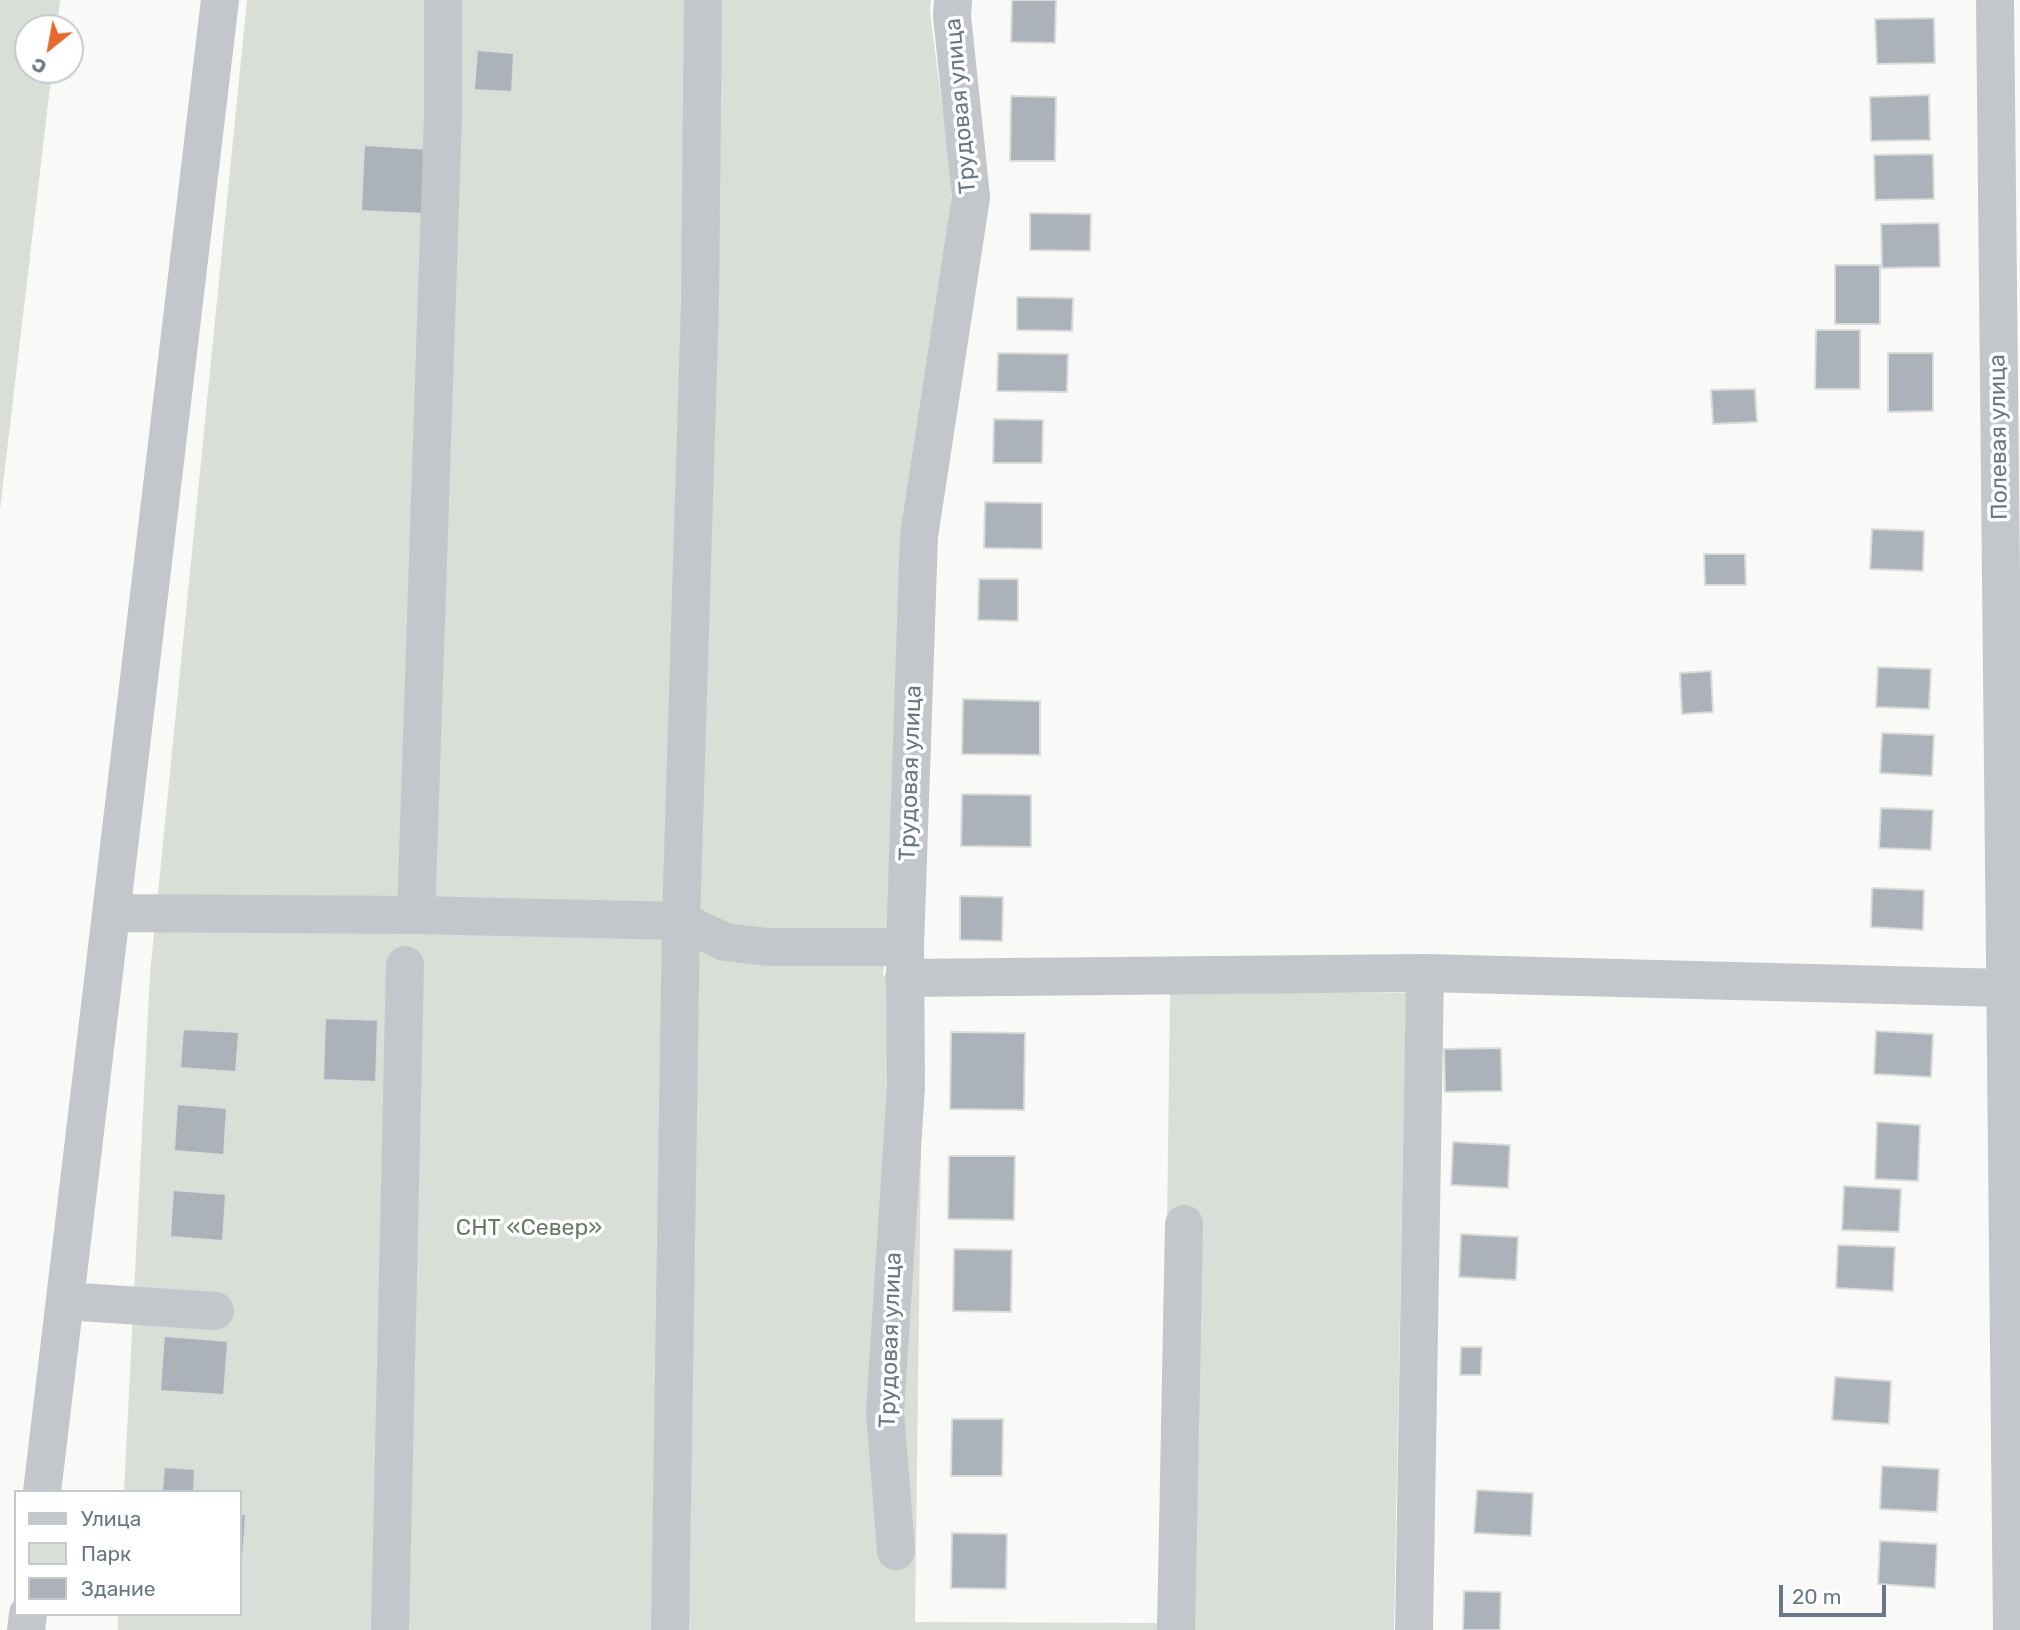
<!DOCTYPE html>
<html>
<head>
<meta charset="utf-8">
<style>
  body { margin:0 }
  #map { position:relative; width:2020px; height:1630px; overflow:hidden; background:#f9faf7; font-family:Rubik,sans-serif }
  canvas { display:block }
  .legend { position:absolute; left:14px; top:1490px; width:228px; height:126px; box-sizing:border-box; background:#fff; border:2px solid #c3c9cf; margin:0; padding:9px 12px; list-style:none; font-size:21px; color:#697788 }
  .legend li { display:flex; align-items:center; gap:14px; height:35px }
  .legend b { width:35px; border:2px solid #c3c9cf }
  .north { position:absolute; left:14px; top:14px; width:70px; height:70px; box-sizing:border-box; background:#fff; border:2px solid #c3c9cf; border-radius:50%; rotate:211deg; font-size:19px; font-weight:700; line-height:28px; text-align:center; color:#697788 }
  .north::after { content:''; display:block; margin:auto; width:24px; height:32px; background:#e3692e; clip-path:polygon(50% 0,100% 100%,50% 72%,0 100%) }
  .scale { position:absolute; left:1779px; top:1585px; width:107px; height:32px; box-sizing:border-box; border:4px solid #697788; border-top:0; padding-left:9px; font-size:21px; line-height:24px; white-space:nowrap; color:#697788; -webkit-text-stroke:5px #fff; paint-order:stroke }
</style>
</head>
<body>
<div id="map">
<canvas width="2020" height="1630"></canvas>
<ul class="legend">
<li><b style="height:9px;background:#c3c6cb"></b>Улица</li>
<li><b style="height:19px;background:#d9ded6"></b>Парк</li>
<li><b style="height:19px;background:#abb2b9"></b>Здание</li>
</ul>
<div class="north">С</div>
<div class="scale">20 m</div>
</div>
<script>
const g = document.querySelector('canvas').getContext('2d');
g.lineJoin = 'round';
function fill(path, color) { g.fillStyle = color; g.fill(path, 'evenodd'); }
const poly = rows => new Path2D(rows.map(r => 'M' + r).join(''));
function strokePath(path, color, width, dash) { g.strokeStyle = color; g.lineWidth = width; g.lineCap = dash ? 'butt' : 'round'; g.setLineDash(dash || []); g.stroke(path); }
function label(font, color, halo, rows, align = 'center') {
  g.font = font + ' Rubik,sans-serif'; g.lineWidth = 7; g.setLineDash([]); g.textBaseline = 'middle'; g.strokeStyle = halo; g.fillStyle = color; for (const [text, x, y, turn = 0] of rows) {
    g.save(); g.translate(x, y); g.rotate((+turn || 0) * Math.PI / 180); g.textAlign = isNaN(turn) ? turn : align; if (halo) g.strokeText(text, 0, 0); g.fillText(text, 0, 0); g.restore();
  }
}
fill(poly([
  [0,0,60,0,57,28,28,28,28,70,52,70,0,510],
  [247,0,931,0,930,12,952,183,948,252,893,843,883,975,923,997,915,1622,1162,1623,1170,993,1406,993,1394,1630,118,1630,118,1614,240,1614,240,1492,124,1492,150,973]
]), '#d9ded6');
const building = poly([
  [1012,0,1056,0,1055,43,1011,42,1012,0],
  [1934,18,1935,63,1877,64,1875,19,1934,18],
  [477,50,514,53,512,92,474,90,477,50],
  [1929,95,1930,140,1871,141,1870,97,1929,95],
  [1011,96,1056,97,1055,161,1010,161,1011,96],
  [364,145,428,149,425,214,361,211,364,145],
  [1933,154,1934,199,1875,200,1874,155,1933,154],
  [1030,213,1091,214,1090,251,1030,250,1030,213],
  [1939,223,1940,267,1882,268,1881,224,1939,223],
  [1835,265,1880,265,1880,324,1835,324,1835,265],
  [1017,297,1073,298,1072,331,1017,330,1017,297],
  [1816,330,1860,330,1860,389,1815,389,1816,330],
  [998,353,1068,354,1067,392,997,391,998,353],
  [1888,353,1933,353,1933,411,1888,412,1888,353],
  [1755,389,1757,422,1713,424,1711,390,1755,389],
  [994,419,1043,420,1042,463,993,463,994,419],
  [985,502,1042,503,1042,549,984,548,985,502],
  [1872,529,1924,531,1923,571,1870,569,1872,529],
  [1704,554,1745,554,1746,585,1705,585,1704,554],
  [979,579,1018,579,1018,621,978,620,979,579],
  [1878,667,1931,669,1929,709,1876,707,1878,667],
  [1711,671,1713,712,1682,714,1680,673,1711,671],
  [963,699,1040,701,1040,755,962,754,963,699],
  [1882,733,1934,735,1932,776,1880,773,1882,733],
  [962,794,1031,795,1031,847,961,846,962,794],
  [1881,808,1933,810,1931,850,1879,848,1881,808],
  [1872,888,1924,890,1923,930,1871,927,1872,888],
  [960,896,1003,897,1002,941,960,940,960,896],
  [325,1018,378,1020,376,1082,323,1080,325,1018],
  [183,1029,239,1032,236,1072,180,1068,183,1029],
  [1876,1031,1933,1034,1931,1077,1874,1074,1876,1031],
  [951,1032,1025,1033,1024,1110,950,1109,951,1032],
  [1501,1048,1502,1091,1445,1092,1444,1049,1501,1048],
  [177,1104,227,1108,224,1155,174,1151,177,1104],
  [1877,1122,1920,1125,1918,1181,1875,1179,1877,1122],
  [1453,1142,1510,1145,1508,1188,1451,1185,1453,1142],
  [949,1156,1015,1156,1014,1220,948,1219,949,1156],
  [1844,1186,1901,1189,1899,1232,1842,1230,1844,1186],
  [173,1190,226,1194,223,1241,170,1237,173,1190],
  [1461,1234,1518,1237,1516,1280,1459,1277,1461,1234],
  [1838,1245,1895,1247,1893,1291,1836,1288,1838,1245],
  [954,1249,1012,1250,1011,1312,953,1311,954,1249],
  [164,1336,228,1341,224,1395,160,1391,164,1336],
  [1461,1347,1482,1347,1481,1375,1460,1375,1461,1347],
  [1835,1377,1891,1381,1889,1424,1832,1420,1835,1377],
  [952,1419,1003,1419,1002,1476,951,1476,952,1419],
  [1882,1466,1939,1469,1937,1512,1880,1509,1882,1466],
  [164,1467,195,1469,194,1492,162,1492,164,1467],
  [1477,1490,1533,1493,1531,1536,1474,1533,1477,1490],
  [240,1514,246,1514,243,1557,240,1557,240,1514],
  [952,1533,1007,1534,1006,1589,951,1588,952,1533],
  [1880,1541,1937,1544,1935,1588,1878,1584,1880,1541],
  [1464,1591,1501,1592,1500,1630,1463,1630,1464,1591]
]);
fill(building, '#abb2b9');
strokePath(building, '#dbdbd9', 2);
strokePath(poly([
  [1995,0,2012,1630],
  [111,913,416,915,681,921,725,942,768,947,905,947],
  [416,915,443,116,443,0],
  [904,978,1425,973,2005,988],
  [65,1301,215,1311],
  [42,1492,220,0],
  [896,1551,885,1412,906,1087,905,947,919,536,971,197,952,16,953,0],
  [26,1630,28,1614],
  [390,1630,405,965],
  [670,1630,681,921,700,303,703,0],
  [1176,1630,1184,1224],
  [1414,1630,1425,973]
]), '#c3c6cb', 38);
label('23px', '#697788', '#fff', [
  ["Трудовая улица",961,106,-95],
  ["Полевая улица",1999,437,-91],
  ["Трудовая улица",911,773,-88],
  ["Трудовая улица",891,1340,-88]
]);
label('23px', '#667a64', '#fff', [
  ["СНТ «Север»",529,1228]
]);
</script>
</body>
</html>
